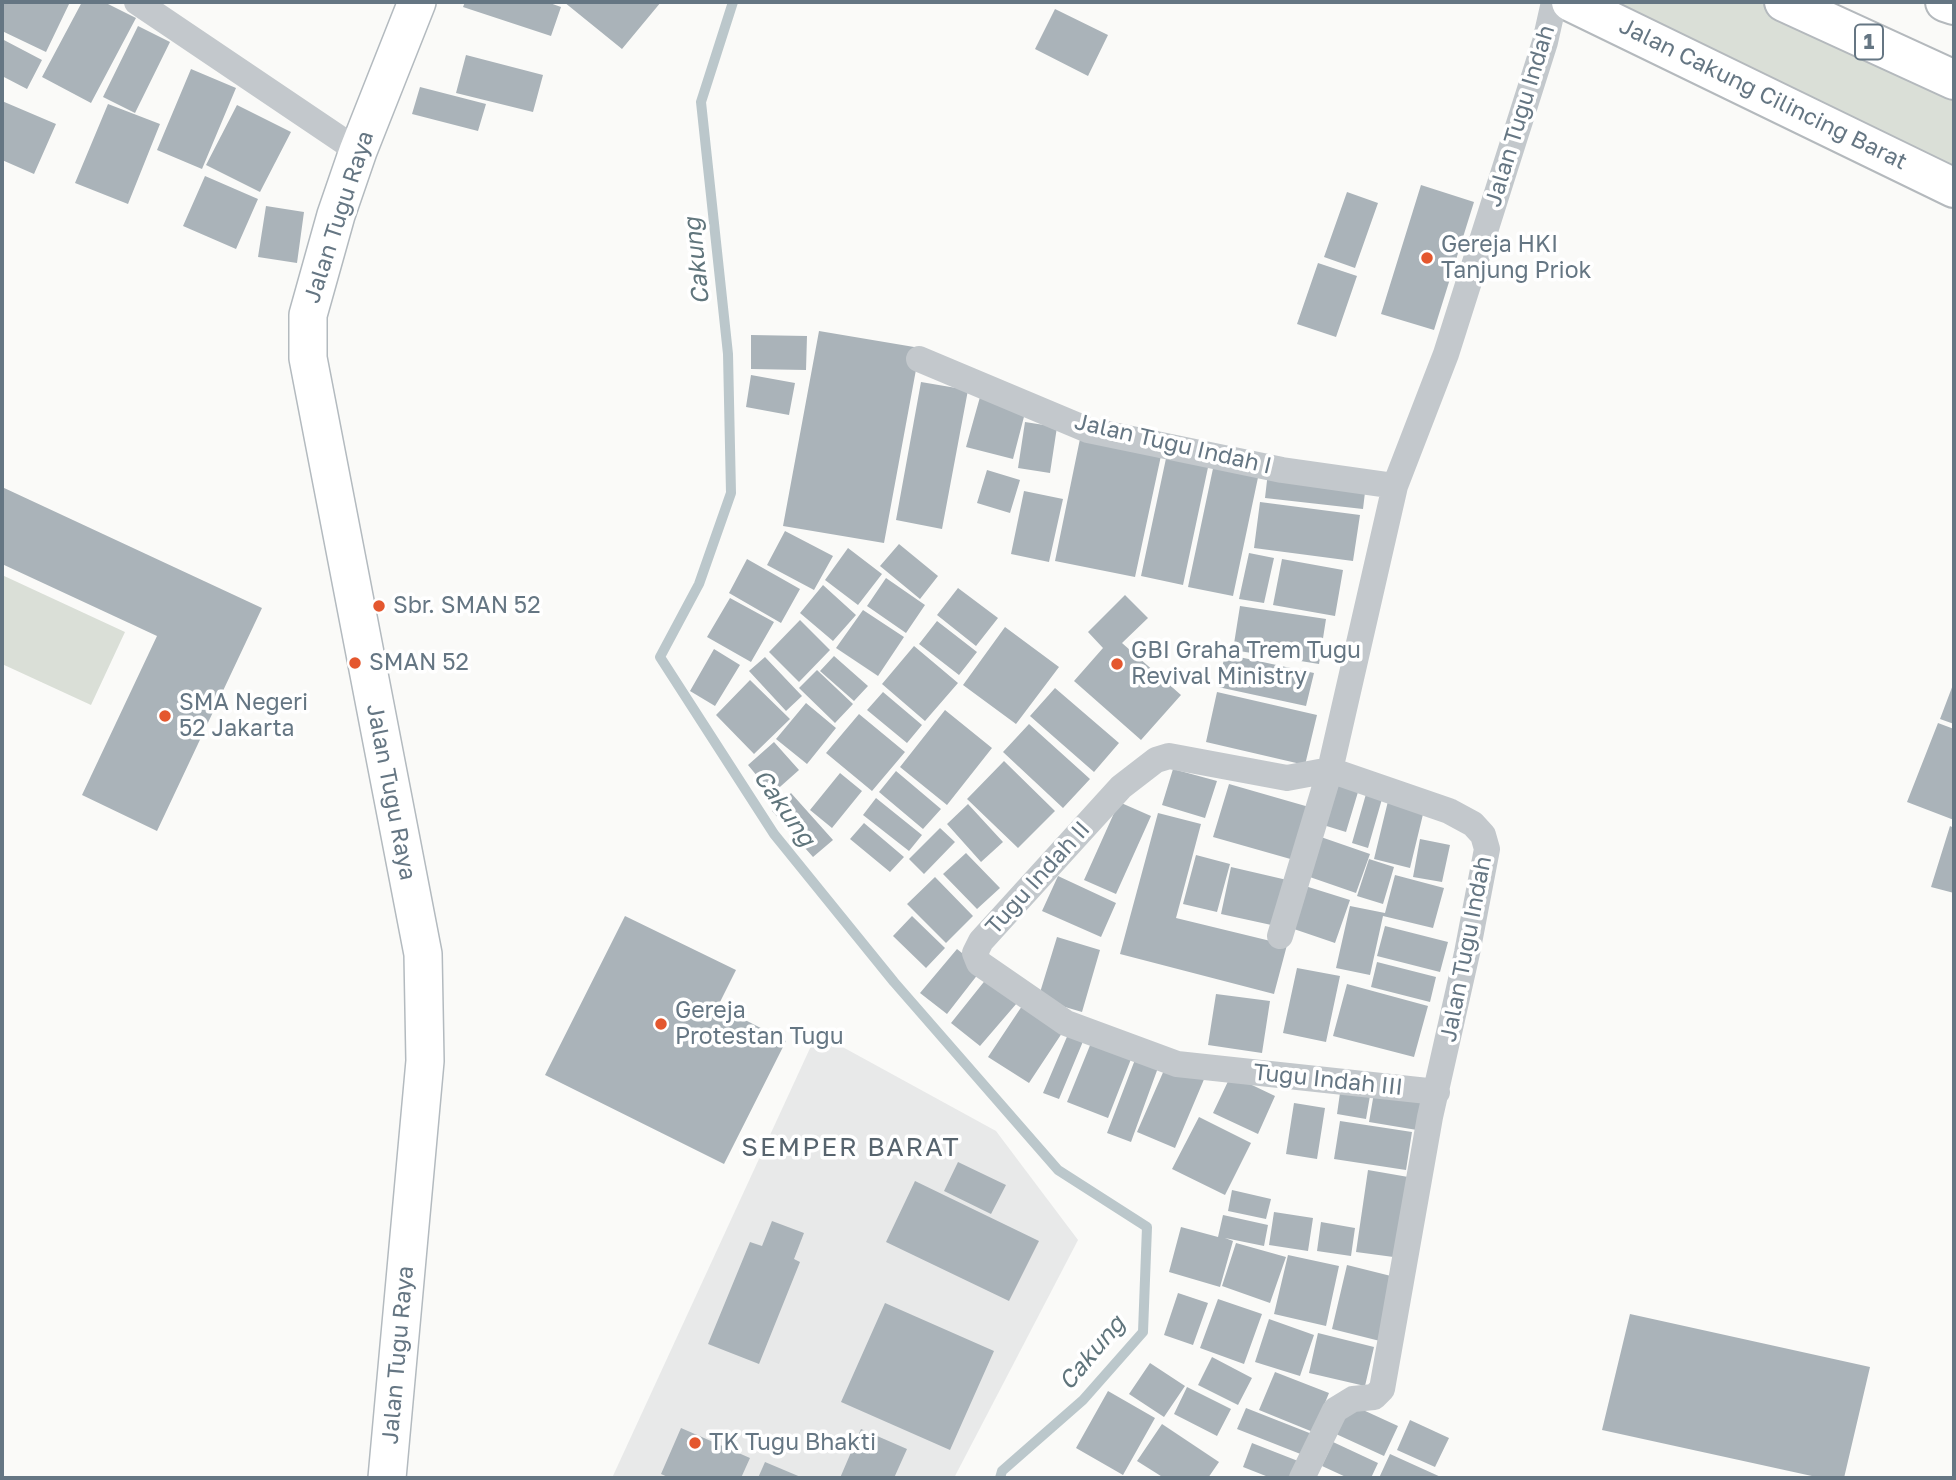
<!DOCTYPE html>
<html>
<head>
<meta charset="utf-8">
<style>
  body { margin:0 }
  #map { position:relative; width:1956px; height:1480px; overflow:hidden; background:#fafaf8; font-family:"Golos Text",sans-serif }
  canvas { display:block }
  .frame { position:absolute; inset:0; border:4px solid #657683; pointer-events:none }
</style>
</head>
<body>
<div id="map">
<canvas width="1956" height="1480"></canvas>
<div class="frame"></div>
</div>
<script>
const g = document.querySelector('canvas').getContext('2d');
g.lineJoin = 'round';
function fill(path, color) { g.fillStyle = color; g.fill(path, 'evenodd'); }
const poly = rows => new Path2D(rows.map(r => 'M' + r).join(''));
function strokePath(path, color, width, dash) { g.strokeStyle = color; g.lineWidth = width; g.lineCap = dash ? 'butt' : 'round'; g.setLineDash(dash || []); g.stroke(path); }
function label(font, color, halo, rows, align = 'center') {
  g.font = font + ' "Golos Text",sans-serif'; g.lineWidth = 7; g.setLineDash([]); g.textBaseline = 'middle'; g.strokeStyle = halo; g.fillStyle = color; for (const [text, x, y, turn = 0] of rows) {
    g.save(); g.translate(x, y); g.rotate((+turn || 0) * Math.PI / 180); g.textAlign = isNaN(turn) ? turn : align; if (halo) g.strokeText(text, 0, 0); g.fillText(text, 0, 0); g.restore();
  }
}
fill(poly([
  [817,1033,996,1131,1078,1240,954,1478,612,1478]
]), '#e8e9e9');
fill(poly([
  [1573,2,1787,2,1954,80,1954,188],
  [2,575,125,632,91,705,2,664]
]), '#dadfd7');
strokePath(poly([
  [733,2,701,102,728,354,731,493,699,584,660,657,774,834,894,982,1058,1170,1147,1227,1143,1332,1083,1400,1002,1471,1000,1478]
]), '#bbc7cb', 10);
fill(poly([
  [2,2,70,2,46,52,2,31],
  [82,2,104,2,136,18,91,103,42,77],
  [465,2,547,2,561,7,551,36,463,7],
  [564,2,661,2,622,49],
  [1055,9,1108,35,1088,76,1035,49],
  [138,26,170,42,135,113,103,97],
  [2,39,42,60,27,89,2,76],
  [466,55,543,75,533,112,456,93],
  [191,69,236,88,202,169,157,150],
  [420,87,486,104,478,131,412,114],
  [2,101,56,124,34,174,2,160],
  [108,104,160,124,128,204,75,183],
  [237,105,291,132,260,192,206,165],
  [205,176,258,199,236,249,183,226],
  [1421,185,1474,202,1434,330,1381,314],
  [1347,192,1378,203,1355,268,1324,257],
  [266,206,304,212,297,263,258,257],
  [1318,263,1357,276,1336,337,1297,324],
  [819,331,920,348,884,543,783,526],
  [751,335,807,336,806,370,751,369],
  [751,375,795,383,789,415,746,407],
  [921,382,968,390,942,529,896,520],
  [980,397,1026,409,1013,459,966,447],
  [1025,422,1057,427,1050,473,1018,468],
  [1081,434,1162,451,1135,577,1055,561],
  [1168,449,1210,458,1183,585,1141,576],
  [1215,459,1260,468,1233,596,1188,587],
  [987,470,1020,480,1010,513,977,503],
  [1268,472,1366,484,1363,509,1265,498],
  [2,487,262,608,157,831,82,795,157,636,2,564],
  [1024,491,1063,499,1049,562,1011,554],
  [1260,502,1360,515,1353,561,1254,548],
  [785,531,833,556,814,590,767,565],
  [899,544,938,576,920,599,880,566],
  [848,548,882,574,858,605,825,580],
  [1249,553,1274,558,1264,603,1239,599],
  [747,559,800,589,781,623,729,593],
  [1282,559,1343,570,1335,616,1273,605],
  [886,578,925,605,906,633,867,606],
  [823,585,856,615,833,641,800,613],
  [958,588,998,618,976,646,937,615],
  [1125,595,1148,618,1122,643,1181,695,1141,740,1074,681,1103,648,1088,632],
  [730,598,774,622,751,662,707,637],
  [1240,606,1326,619,1319,664,1233,650],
  [863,610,904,637,878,676,836,648],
  [800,620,830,650,799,682,769,652],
  [937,621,977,652,959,675,919,644],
  [1005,627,1059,667,1016,724,963,685],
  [914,646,958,683,925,721,882,684],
  [714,649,740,665,715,706,690,691],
  [1225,654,1314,673,1306,706,1218,687],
  [834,656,868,686,854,701,820,671],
  [765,657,802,696,786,711,749,671],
  [817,670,853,704,835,723,799,688],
  [750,680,790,719,754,754,716,715],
  [1954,682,1954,724,1940,719],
  [1055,688,1119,743,1094,772,1030,716],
  [883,692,922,725,907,743,867,710],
  [1217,692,1317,715,1305,765,1206,742],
  [806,703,836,728,807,764,776,739],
  [945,710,992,748,947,805,900,767],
  [859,714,905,752,872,791,826,753],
  [1938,723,1954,729,1954,820,1907,802],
  [1029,724,1090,779,1063,808,1003,752],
  [774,742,799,770,772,794,748,765],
  [1004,761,1055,811,1018,848,967,799],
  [1173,769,1217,781,1205,818,1162,805],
  [896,771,941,809,923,829,879,792],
  [840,773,862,791,832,828,810,810],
  [1335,775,1361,782,1346,832,1320,824],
  [1229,784,1309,807,1294,860,1213,837],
  [1368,787,1384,792,1368,848,1352,843],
  [791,793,833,840,813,857,772,811],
  [1389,797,1425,806,1410,868,1374,859],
  [876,798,922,835,909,851,863,815],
  [1119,802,1151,816,1116,894,1084,880],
  [968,804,1003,842,981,862,947,824],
  [1158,813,1201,824,1176,918,1287,945,1274,994,1120,954],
  [864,823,904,857,890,872,850,839],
  [1950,826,1954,828,1954,893,1931,887],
  [940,828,955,842,924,874,909,859],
  [1318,836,1370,854,1356,893,1304,875],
  [1420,839,1450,845,1442,882,1413,877],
  [966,853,1000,888,977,909,943,874],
  [1196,855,1230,864,1217,912,1183,904],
  [1369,859,1394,867,1383,904,1357,896],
  [1231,867,1287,880,1276,926,1221,914],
  [1395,875,1444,888,1433,928,1383,916,1370,975,1336,968,1350,906,1385,913],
  [1058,876,1116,903,1101,937,1042,911],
  [935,877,973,916,946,943,907,904],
  [1302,885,1350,900,1335,943,1288,927],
  [625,916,736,970,718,1006,786,1041,724,1164,545,1075],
  [912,916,945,948,926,968,893,936],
  [1385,926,1448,942,1440,972,1377,956],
  [1057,937,1100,950,1082,1012,1038,999],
  [957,949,982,969,947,1014,920,993],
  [1377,962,1436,977,1430,1002,1371,987],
  [1297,968,1340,976,1326,1042,1283,1033],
  [987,978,1017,1003,980,1046,951,1023],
  [1347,984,1428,1006,1414,1057,1333,1036],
  [1216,994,1270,1001,1262,1053,1208,1045],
  [1026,1000,1066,1027,1029,1083,988,1057],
  [1069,1032,1084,1039,1059,1099,1043,1093],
  [1093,1038,1133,1054,1108,1118,1067,1102],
  [1136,1057,1159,1065,1131,1142,1107,1133],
  [1168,1061,1205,1077,1175,1148,1137,1132],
  [1231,1075,1275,1096,1258,1134,1213,1113],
  [1341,1086,1371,1090,1366,1119,1337,1114],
  [1375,1087,1422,1094,1417,1130,1369,1122],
  [1294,1103,1325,1108,1317,1159,1286,1154],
  [1199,1117,1251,1143,1225,1195,1172,1169],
  [1340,1121,1412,1132,1406,1170,1334,1159],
  [958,1162,1006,1185,991,1214,944,1191],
  [1368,1170,1414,1178,1401,1258,1356,1252],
  [915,1181,1039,1241,1009,1301,886,1242],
  [1232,1190,1271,1199,1266,1219,1228,1211],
  [1274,1212,1313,1218,1308,1251,1269,1245],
  [1223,1215,1268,1225,1264,1246,1225,1238,1233,1241,1220,1287,1169,1272,1181,1227,1218,1237],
  [772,1221,804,1233,794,1259,800,1262,759,1364,708,1344,750,1242,762,1246],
  [1321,1222,1355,1228,1351,1256,1317,1251],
  [1236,1243,1286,1257,1270,1303,1222,1286],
  [1288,1255,1339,1266,1326,1326,1274,1314],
  [1347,1265,1395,1277,1380,1341,1332,1329],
  [1178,1293,1208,1303,1193,1345,1164,1335],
  [1218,1299,1262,1314,1244,1364,1200,1348],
  [885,1303,994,1351,950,1450,841,1402],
  [1630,1314,1870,1367,1844,1478,1821,1478,1602,1430],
  [1269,1319,1314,1335,1300,1376,1255,1362],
  [1318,1333,1374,1347,1365,1386,1309,1373],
  [1212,1357,1252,1378,1238,1405,1198,1385],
  [1150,1363,1185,1386,1164,1417,1129,1394],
  [1275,1372,1329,1393,1313,1432,1259,1410],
  [1187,1387,1231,1409,1217,1436,1174,1414],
  [1108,1391,1155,1418,1123,1475,1076,1448],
  [1350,1404,1398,1426,1384,1456,1336,1434],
  [1246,1408,1312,1434,1303,1455,1237,1429],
  [1410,1420,1449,1438,1435,1467,1397,1450],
  [1162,1424,1219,1462,1208,1478,1164,1478,1137,1461],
  [681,1428,750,1458,741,1478,670,1478,661,1474],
  [861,1429,907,1449,894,1478,840,1478],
  [1333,1442,1378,1463,1371,1478,1348,1478,1322,1466],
  [1252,1443,1298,1461,1292,1478,1271,1478,1243,1467],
  [1390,1454,1443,1478,1379,1478],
  [765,1462,803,1478,758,1478]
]), '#aab3b9');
const secondary = poly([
  [387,1478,425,1061,423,954,308,358,308,315,336,215,358,151,417,2]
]);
const highway = poly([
  [1571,2,1954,188],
  [1784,2,1954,80],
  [1945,2,1954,5]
]);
strokePath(secondary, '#b3babf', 40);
strokePath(highway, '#b4b9bd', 42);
strokePath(poly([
  [137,2,358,151],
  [919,359,1088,430,1282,470,1395,486],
  [1330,770,1287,778,1169,756,1156,760,1121,787,981,941,975,953,979,963,1066,1023,1177,1064,1437,1092],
  [1280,936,1330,770,1395,486,1446,354,1545,42,1554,2],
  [1302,1478,1335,1410,1353,1399,1374,1397,1382,1389,1430,1117,1467,953,1487,849,1483,835,1473,824,1449,811,1330,770]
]), '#c3c8cc', 26);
strokePath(secondary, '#fff', 37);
strokePath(highway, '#fff', 38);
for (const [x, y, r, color] of [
  [1427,258,7,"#e4572e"],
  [379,606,7,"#e4572e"],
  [355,663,7,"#e4572e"],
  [1117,664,7,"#e4572e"],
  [165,716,7,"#e4572e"],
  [661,1024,7,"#e4572e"],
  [695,1443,7,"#e4572e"]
]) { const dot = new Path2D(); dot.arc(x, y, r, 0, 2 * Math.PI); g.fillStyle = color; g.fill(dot); strokePath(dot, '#fff', 2.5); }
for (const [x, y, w] of [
  [1869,42,28]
]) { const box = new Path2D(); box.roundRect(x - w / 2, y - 17.5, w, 35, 5); g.fillStyle = '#fff'; g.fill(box); strokePath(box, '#657683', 2); }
label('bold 21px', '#657683', null, [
  ["1",1869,42]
]);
label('23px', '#657683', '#fff', [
  ["Jalan Cakung Cilincing Barat",1763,94,26],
  ["Jalan Tugu Indah",1520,116,-73],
  ["Jalan Tugu Raya",339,217,-72],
  ["Jalan Tugu Indah I",1173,444,13],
  ["Jalan Tugu Raya",391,792,79],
  ["Tugu Indah II",1038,878,-48],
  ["Jalan Tugu Indah",1466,949,-79],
  ["Tugu Indah III",1328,1080,6],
  ["Jalan Tugu Raya",398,1355,-85]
]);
label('23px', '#657683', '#fff', [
  ["Gereja HKI",1441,245],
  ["Tanjung Priok",1441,271],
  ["Sbr. SMAN 52",393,606],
  ["GBI Graha Trem Tugu",1131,651],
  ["Revival Ministry",1131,677],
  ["SMAN 52",369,663],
  ["SMA Negeri",179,703],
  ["52 Jakarta",179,729],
  ["Gereja",675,1011],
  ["Protestan Tugu",675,1037],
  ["TK Tugu Bhakti",709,1443]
], 'left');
label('italic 24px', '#60757c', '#fff', [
  ["Cakung",697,261,-96],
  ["Cakung",784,808,55],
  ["Cakung",1092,1353,-50]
]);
g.letterSpacing = '2px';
label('26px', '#57646e', '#fff', [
  ["SEMPER BARAT",851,1148]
]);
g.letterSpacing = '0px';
</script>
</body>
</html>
